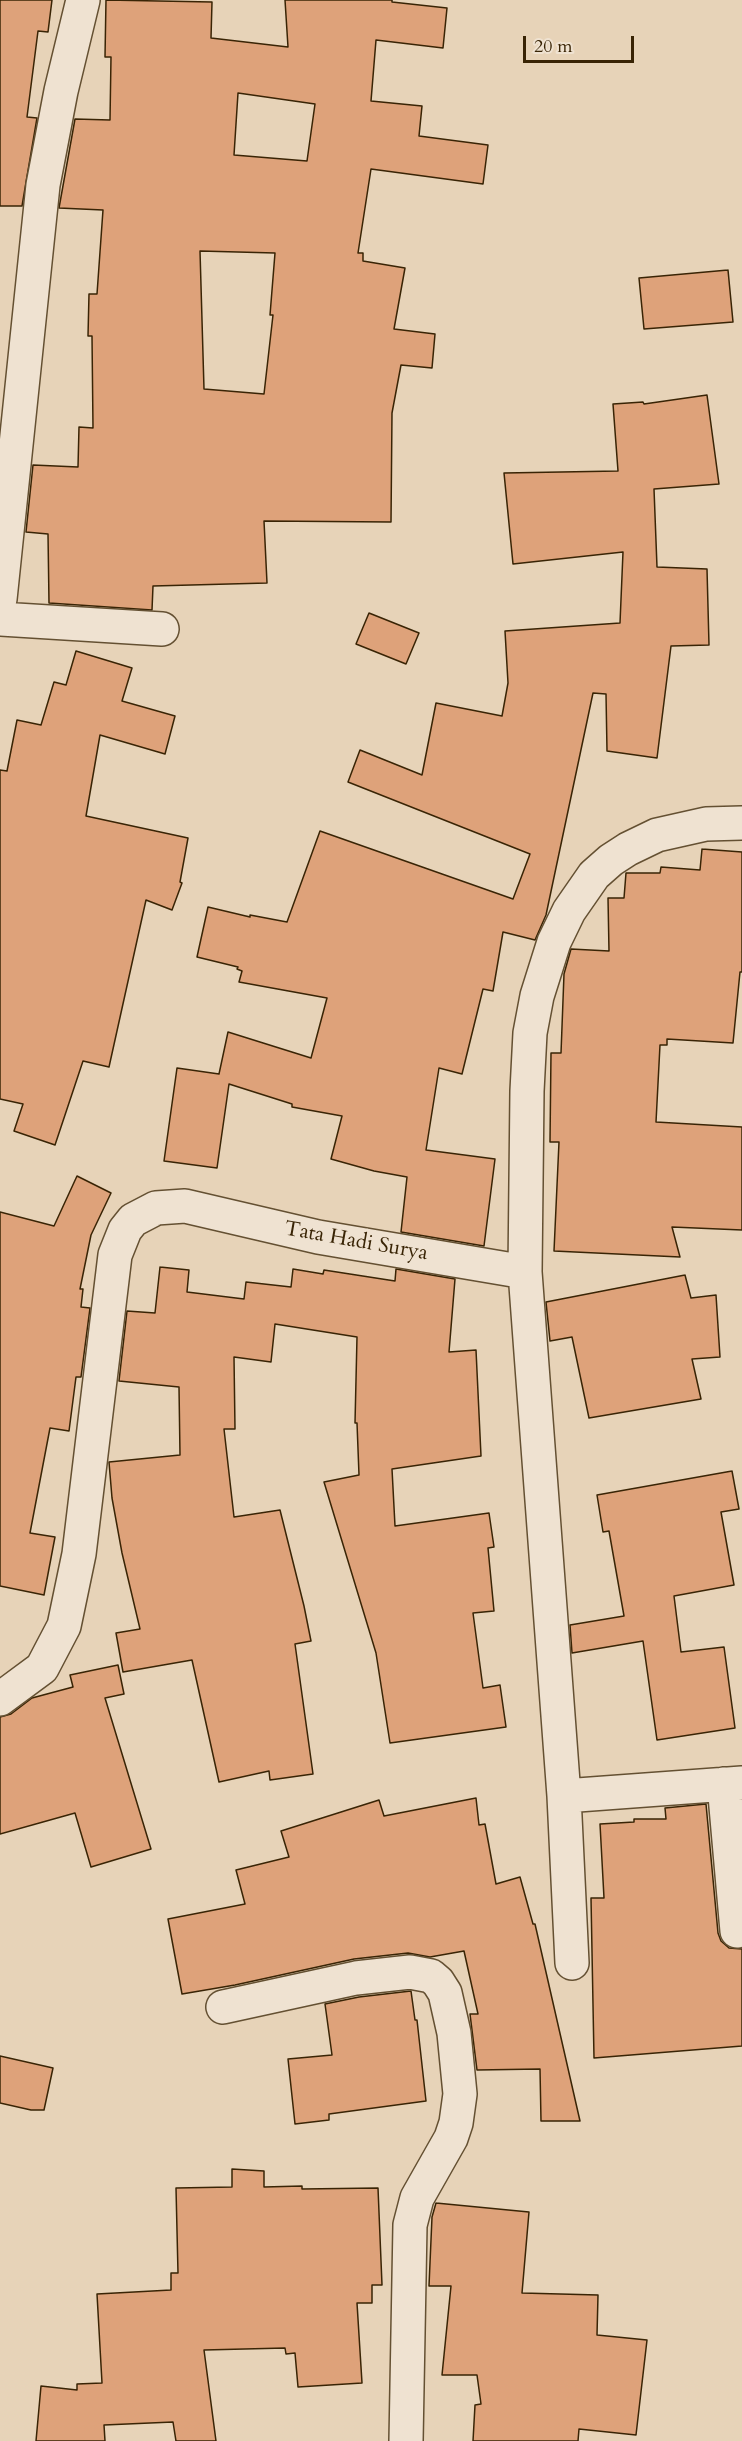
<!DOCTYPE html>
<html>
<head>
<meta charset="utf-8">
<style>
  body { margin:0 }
  #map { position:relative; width:742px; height:2441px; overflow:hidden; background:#e7d3b8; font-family:Cardo,serif }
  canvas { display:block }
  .scale { position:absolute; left:523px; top:36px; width:111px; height:27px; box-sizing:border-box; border:3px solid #392405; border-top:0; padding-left:8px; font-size:18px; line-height:21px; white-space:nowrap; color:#392405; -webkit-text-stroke:4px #efe2d1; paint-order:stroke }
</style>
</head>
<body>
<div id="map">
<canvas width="742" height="2441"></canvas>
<div class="scale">20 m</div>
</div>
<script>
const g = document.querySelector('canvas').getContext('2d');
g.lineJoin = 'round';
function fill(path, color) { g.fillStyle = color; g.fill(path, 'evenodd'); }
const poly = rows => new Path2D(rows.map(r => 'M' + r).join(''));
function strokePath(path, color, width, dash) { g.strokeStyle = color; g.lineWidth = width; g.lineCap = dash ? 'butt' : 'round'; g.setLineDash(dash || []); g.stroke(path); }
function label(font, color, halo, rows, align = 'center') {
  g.font = font + ' Cardo,serif'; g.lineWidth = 6; g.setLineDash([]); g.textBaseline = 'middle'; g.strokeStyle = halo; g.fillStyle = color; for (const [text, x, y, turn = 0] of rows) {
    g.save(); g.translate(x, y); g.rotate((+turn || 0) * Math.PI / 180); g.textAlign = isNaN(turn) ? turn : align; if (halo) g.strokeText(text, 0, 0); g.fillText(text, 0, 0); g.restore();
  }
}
const building = poly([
  [0,0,52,0,48,32,38,31,27,117,37,118,22,206,0,206,0,0],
  [106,0,212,2,211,38,288,47,285,0,392,0,392,2,447,8,443,48,376,40,371,101,422,106,419,136,488,145,483,184,371,169,358,253,363,253,363,261,405,268,394,329,435,334,432,368,401,365,392,413,391,522,264,521,267,583,153,586,152,610,49,603,48,534,26,532,33,465,78,467,79,427,93,428,92,336,88,336,89,294,97,294,103,210,59,208,75,119,110,120,111,57,105,57,106,0],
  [238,93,315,104,307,161,234,155,238,93],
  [200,251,275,253,270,315,273,315,264,394,204,389,200,251],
  [728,270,733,322,644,329,639,278,728,270],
  [707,395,719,484,654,489,657,567,707,569,709,645,671,646,657,758,607,751,606,694,593,693,546,915,535,940,503,932,493,991,483,989,462,1074,439,1068,426,1150,495,1159,484,1246,401,1232,407,1177,374,1171,331,1159,342,1116,292,1107,292,1104,229,1084,217,1168,164,1161,177,1068,219,1074,228,1032,311,1058,327,998,239,982,242,971,237,969,238,967,197,957,208,907,250,917,250,915,287,922,320,831,513,899,530,854,348,782,360,750,422,775,436,703,502,716,508,683,505,631,620,623,623,552,513,564,504,473,618,471,613,404,643,402,644,404,707,395],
  [369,613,419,633,406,664,356,644,369,613],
  [76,651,132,668,122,701,175,716,165,754,100,735,86,816,188,838,180,882,182,883,172,910,146,900,109,1067,83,1061,55,1145,14,1131,23,1104,0,1099,0,770,7,771,17,720,41,725,54,682,66,685,76,651],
  [702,849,742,852,742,972,740,972,733,1043,667,1039,667,1045,660,1045,656,1122,742,1127,742,1230,672,1227,680,1257,554,1251,559,1142,550,1142,551,1053,561,1053,564,974,571,949,609,951,608,898,624,898,626,873,660,873,661,867,700,870,702,849],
  [77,1176,111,1193,91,1235,80,1289,83,1289,81,1307,90,1308,81,1377,76,1377,69,1431,50,1428,30,1533,55,1537,44,1595,0,1586,0,1212,54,1226,77,1176],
  [160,1267,189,1270,187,1292,244,1299,246,1282,291,1287,293,1269,323,1274,324,1270,395,1281,396,1269,455,1279,449,1352,476,1350,481,1456,392,1469,395,1526,489,1513,494,1547,488,1548,494,1611,473,1613,483,1688,500,1685,506,1727,390,1743,376,1653,324,1482,359,1475,357,1423,355,1423,357,1337,275,1324,271,1362,234,1357,235,1429,224,1429,234,1517,280,1510,304,1606,311,1641,295,1644,313,1774,270,1780,269,1771,219,1782,192,1660,123,1672,116,1633,140,1629,122,1553,112,1498,109,1462,180,1455,179,1387,119,1381,127,1311,155,1313,160,1267],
  [685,1275,691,1298,716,1295,720,1357,692,1359,701,1399,589,1418,572,1337,550,1341,546,1302,685,1275],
  [732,1471,739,1509,721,1512,734,1585,674,1596,681,1652,724,1647,735,1728,657,1740,643,1641,572,1653,570,1625,624,1616,609,1531,603,1532,597,1495,732,1471],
  [118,1665,124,1694,105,1698,151,1849,91,1867,75,1813,0,1834,0,1717,11,1714,32,1698,73,1687,70,1675,118,1665],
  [476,1798,479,1825,485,1824,496,1884,520,1877,533,1924,535,1924,580,2121,541,2121,540,2069,477,2070,470,2014,478,2014,464,1951,430,1957,408,1953,354,1959,235,1985,182,1994,168,1919,245,1904,236,1870,289,1857,281,1831,379,1800,384,1816,476,1798],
  [706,1804,718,1933,721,1941,729,1948,742,1949,742,2046,594,2058,591,1898,604,1898,600,1824,634,1822,634,1819,666,1819,665,1808,706,1804],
  [411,1991,415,2020,417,2020,426,2101,329,2114,329,2120,295,2124,288,2059,332,2055,325,2004,359,1997,411,1991],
  [0,2056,53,2068,44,2110,31,2110,0,2103,0,2056],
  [232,2169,264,2171,264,2187,302,2186,302,2189,378,2188,382,2285,372,2285,372,2303,357,2303,362,2383,298,2387,295,2353,286,2354,285,2348,204,2350,216,2441,176,2441,173,2422,104,2425,105,2441,36,2441,41,2386,77,2390,77,2384,102,2383,97,2294,171,2290,171,2273,178,2273,176,2188,232,2187,232,2169],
  [436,2203,529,2212,522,2293,598,2295,597,2335,647,2340,636,2435,579,2429,578,2441,473,2441,475,2405,481,2404,477,2375,442,2375,451,2286,429,2286,432,2217,436,2203]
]);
fill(building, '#dea27a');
strokePath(building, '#392405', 1.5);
const minor = poly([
  [0,599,43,185,61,91,83,0],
  [0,619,162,629],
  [525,1272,564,1796,742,1783],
  [0,1699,42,1668,64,1626,79,1554,115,1255,125,1230,133,1220,156,1208,185,1206,318,1237,525,1272,527,1091,530,1033,537,996,554,942,569,911,594,875,611,860,628,849,657,835,706,824,742,823],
  [724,1784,737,1931],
  [564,1796,572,1963],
  [223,2007,356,1978,410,1972,431,1976,438,1982,445,1993,454,2033,460,2094,456,2123,451,2138,417,2198,410,2225,406,2441]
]);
strokePath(minor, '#645032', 36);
strokePath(minor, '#efe2d1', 33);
label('21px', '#392405', '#efe2d1', [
  ["Tata Hadi Surya",356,1242,10]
]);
</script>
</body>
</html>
